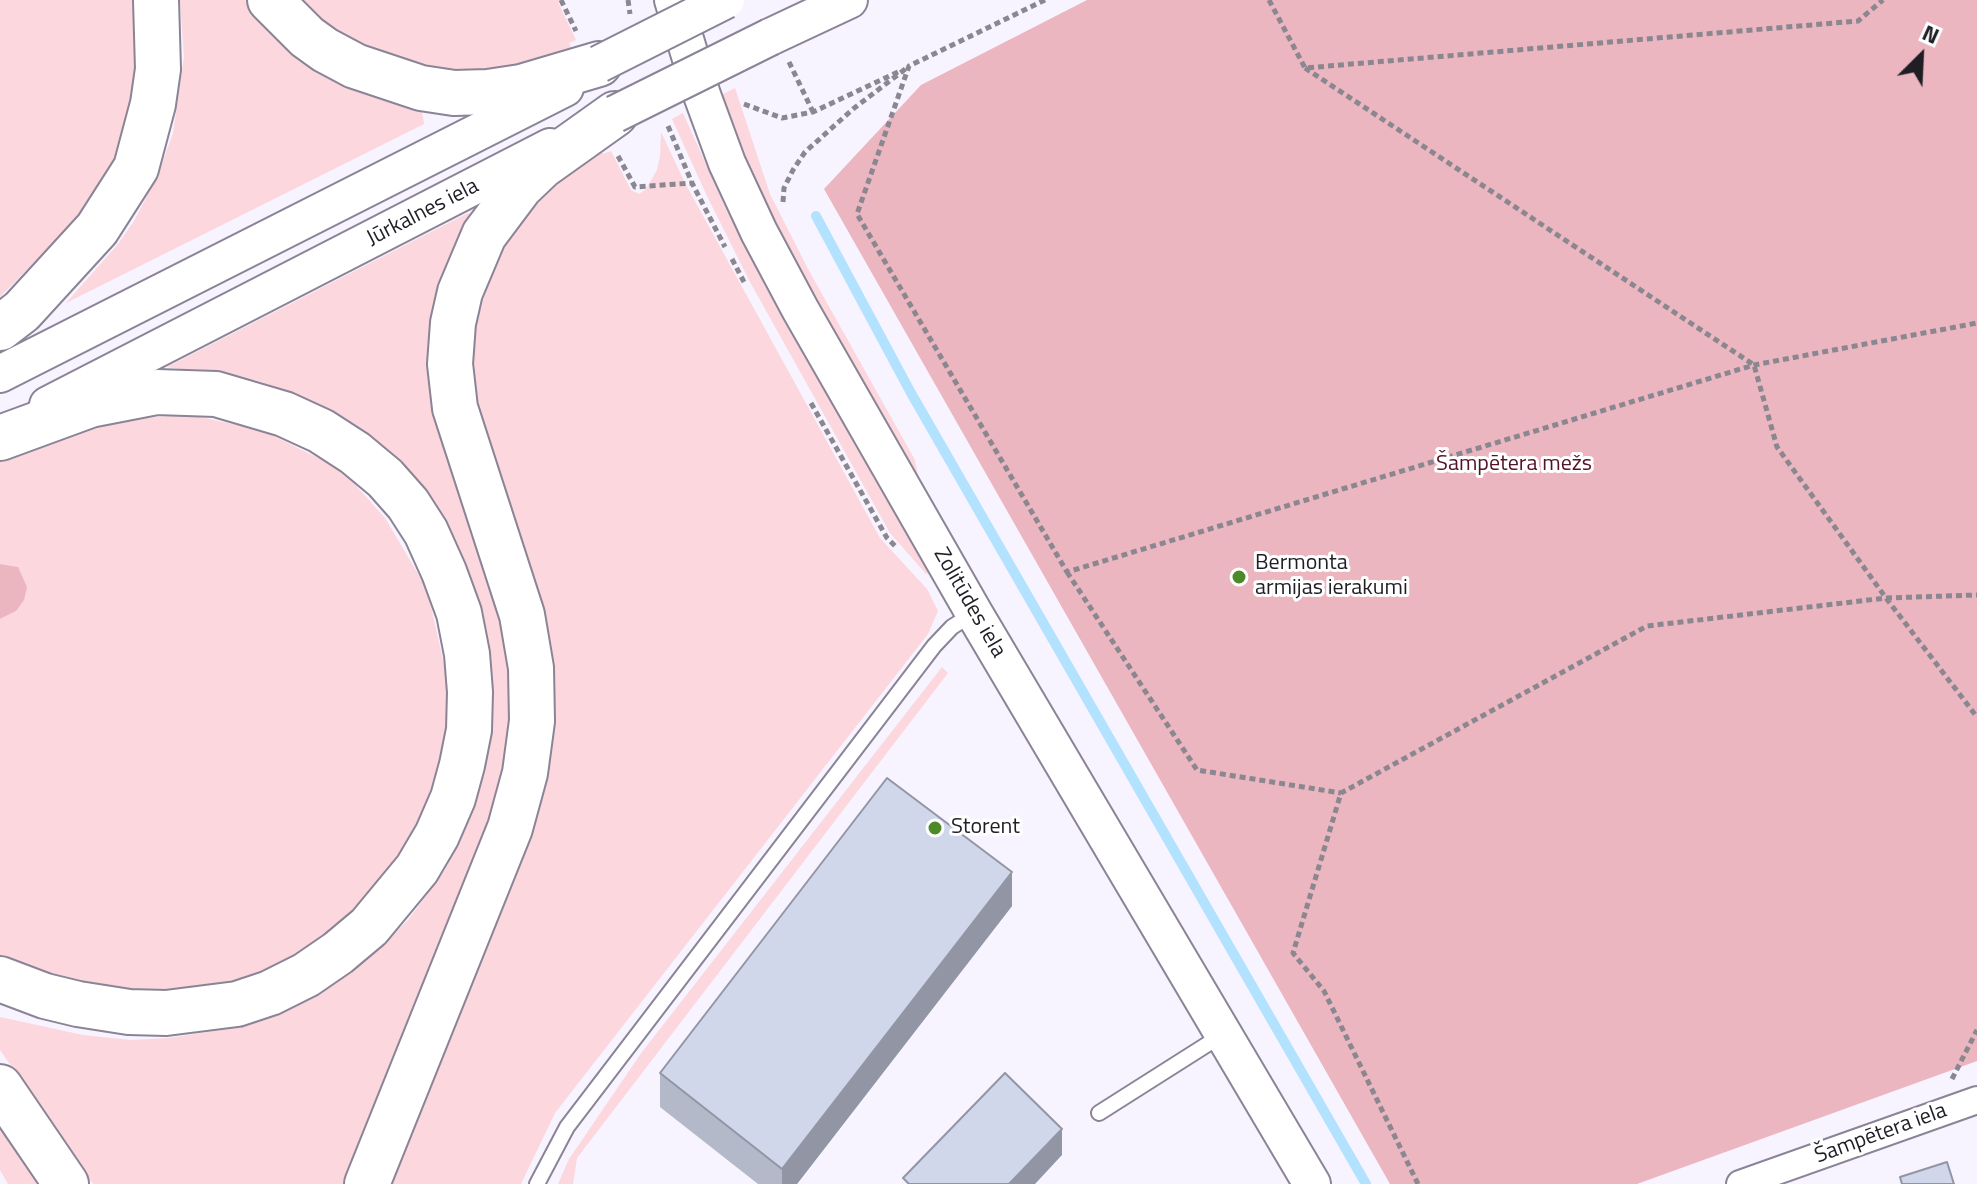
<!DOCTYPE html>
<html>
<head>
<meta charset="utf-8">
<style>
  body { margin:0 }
  #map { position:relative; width:1977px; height:1184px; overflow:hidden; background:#f7f3ff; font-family:"Titillium Web",sans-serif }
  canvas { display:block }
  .north { position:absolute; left:1881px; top:16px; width:80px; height:80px; -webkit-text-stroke:6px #fff; paint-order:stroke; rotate:24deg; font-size:22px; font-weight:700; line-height:32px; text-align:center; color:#201e25 }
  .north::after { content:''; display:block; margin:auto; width:28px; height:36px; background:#201e25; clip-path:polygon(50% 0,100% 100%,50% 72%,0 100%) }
</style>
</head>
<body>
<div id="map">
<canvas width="1977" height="1184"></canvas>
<div class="north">N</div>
</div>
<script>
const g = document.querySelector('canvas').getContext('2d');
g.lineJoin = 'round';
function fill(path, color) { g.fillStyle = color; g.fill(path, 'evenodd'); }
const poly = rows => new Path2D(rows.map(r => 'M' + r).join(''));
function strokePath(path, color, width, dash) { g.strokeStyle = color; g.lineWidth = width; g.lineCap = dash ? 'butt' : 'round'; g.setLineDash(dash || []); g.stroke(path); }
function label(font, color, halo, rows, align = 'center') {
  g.font = font + ' "Titillium Web",sans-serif'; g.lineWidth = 6; g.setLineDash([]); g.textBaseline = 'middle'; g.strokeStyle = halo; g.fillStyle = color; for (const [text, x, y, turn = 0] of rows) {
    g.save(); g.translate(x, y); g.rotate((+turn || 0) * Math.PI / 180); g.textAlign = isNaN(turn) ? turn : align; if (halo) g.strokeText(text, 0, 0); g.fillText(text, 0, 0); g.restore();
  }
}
fill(poly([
  [0,0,134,0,137,51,131,122,109,169,74,222,0,297],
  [180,0,248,0,264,21,421,105,424,124,66,303,118,244,134,221,157,177,173,133,184,57],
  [292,0,563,0,558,2,576,40,569,43,572,50,489,73,424,70,361,50],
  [735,88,770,194,808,269,915,460,920,486,768,210,721,95],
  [683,113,726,209,768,291,930,573,926,574,890,533,750,282,706,194,672,119],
  [661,132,685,183,880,538,927,589,938,611,928,634,555,1113,521,1184,386,1184,530,824,469,343,484,271,538,192,599,147,603,154,611,151,631,190,639,194,646,189,657,170,660,156],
  [468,213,471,215,452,259,515,680,505,791,350,1184,93,1184,0,1050,0,1017,83,1035,131,1040,168,1038,241,1027,269,1018,330,987,372,955,408,920,445,870,474,808,491,737,490,659,485,624,472,580,450,529,434,504,408,472,356,427,289,392,259,381,167,367],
  [187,414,264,431,342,470,385,518,427,589,448,682,449,727,424,810,384,879,345,921,295,957,246,977,205,991,138,995,57,981,0,959,0,619,16,611,18,567,0,564,0,461,31,446,109,422],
  [942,667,948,673,577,1158,573,1184,558,1184,569,1159,642,1052],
  [0,1113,51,1184,8,1184,0,1170]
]), '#fcd7dd');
fill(poly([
  [1087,0,1977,0,1977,1061,1637,1184,1390,1184,824,189,921,85],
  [0,564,18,567,27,587,24,600,16,611,0,619]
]), '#ebb6bf');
strokePath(poly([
  [816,216,911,393,1366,1184]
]), '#b3e2fe', 10);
const lane = poly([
  [1099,1113,1222,1035],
  [537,1184,567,1127,934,646,952,627,974,613]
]);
const street = poly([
  [1740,1184,1977,1100]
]);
const secondary = poly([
  [673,0,702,95,727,163,759,232,800,309,974,613,1312,1184],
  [770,37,849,0],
  [0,374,565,88],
  [48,405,550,147]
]);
const highway = poly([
  [270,0,307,37,325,50,355,66,421,88,454,93,488,92,521,87,599,64],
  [0,328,22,311,97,229,136,168,153,104,158,69,156,0],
  [0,438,90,405,157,392,216,394,284,414,321,431,355,453,385,478,408,504,426,532,444,572,459,613,467,654,470,692,469,730,462,765,453,798,437,835,417,869,369,927,338,953,306,975,270,993,237,1004,166,1013,129,1012,78,1004,45,996,0,979],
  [0,1087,66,1184],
  [367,1184,510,828,525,773,532,721,531,668,522,615,455,408,450,364,453,323,460,292,484,235,520,187,542,166,615,114]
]);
strokePath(lane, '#8a8496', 18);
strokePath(street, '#8a8496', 30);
strokePath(secondary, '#8a8496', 40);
strokePath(highway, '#8a8496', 48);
strokePath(poly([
  [561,0,576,31],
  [628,0,630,14],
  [1045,0,909,66,857,214,1067,572,1754,365,1977,323],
  [1269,0,1305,68,1858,21,1883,0],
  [789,62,813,112],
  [1305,68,1754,365,1777,447,1886,598,1977,717],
  [744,104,782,118,813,112,898,72],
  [668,126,692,183,725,247],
  [618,156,635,187,692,183],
  [783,202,784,188,793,170,805,152,853,109,908,67],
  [732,259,744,282],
  [811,403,887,538,895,546],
  [1067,572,1197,770,1341,793],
  [1952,1079,1977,1030],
  [1418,1184,1324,991,1293,953,1341,793,1647,626,1886,598,1977,595]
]), '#8a8791', 5, [6, 4]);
strokePath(lane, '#fff', 14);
strokePath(street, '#fff', 26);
strokePath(secondary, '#fff', 36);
strokePath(highway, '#fff', 44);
const secondaryBridge = poly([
  [599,64,726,0],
  [615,114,770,37]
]);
strokePath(secondaryBridge, '#8a8496', 40, []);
strokePath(secondaryBridge, '#fff', 36);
fill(poly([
  [1012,906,797,1184,758,1184,660,1107,660,1073]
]), '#b3b9c9');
fill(poly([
  [1012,872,1012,906,797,1184,782,1184,782,1169],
  [1062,1129,1062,1155,1035,1184,1009,1184]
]), '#9296a4');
const building = poly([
  [887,778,1012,872,782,1169,660,1073,887,778],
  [1005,1073,1062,1129,1009,1184,909,1184,903,1178,1005,1073],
  [1947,1162,1954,1184,1902,1184,1900,1177,1947,1162]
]);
fill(building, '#d0d7ea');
strokePath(building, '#9296a4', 2);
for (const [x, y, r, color] of [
  [1239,577,8,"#4c8928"],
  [935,828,8,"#4c8928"]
]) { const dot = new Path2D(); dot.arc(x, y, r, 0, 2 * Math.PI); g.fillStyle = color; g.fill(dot); strokePath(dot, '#fff', 3); }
label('22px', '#201e25', '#fff', [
  ["Jūrkalnes iela",423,213,-27],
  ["Zolitūdes iela",969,603,60],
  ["Šampētera iela",1881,1134,-20]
]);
label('22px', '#511326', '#fff', [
  ["Šampētera mežs",1514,465]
]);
label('22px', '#201e25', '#fff', [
  ["Bermonta",1255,564],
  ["armijas ierakumi",1255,589],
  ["Storent",951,828]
], 'left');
</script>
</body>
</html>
